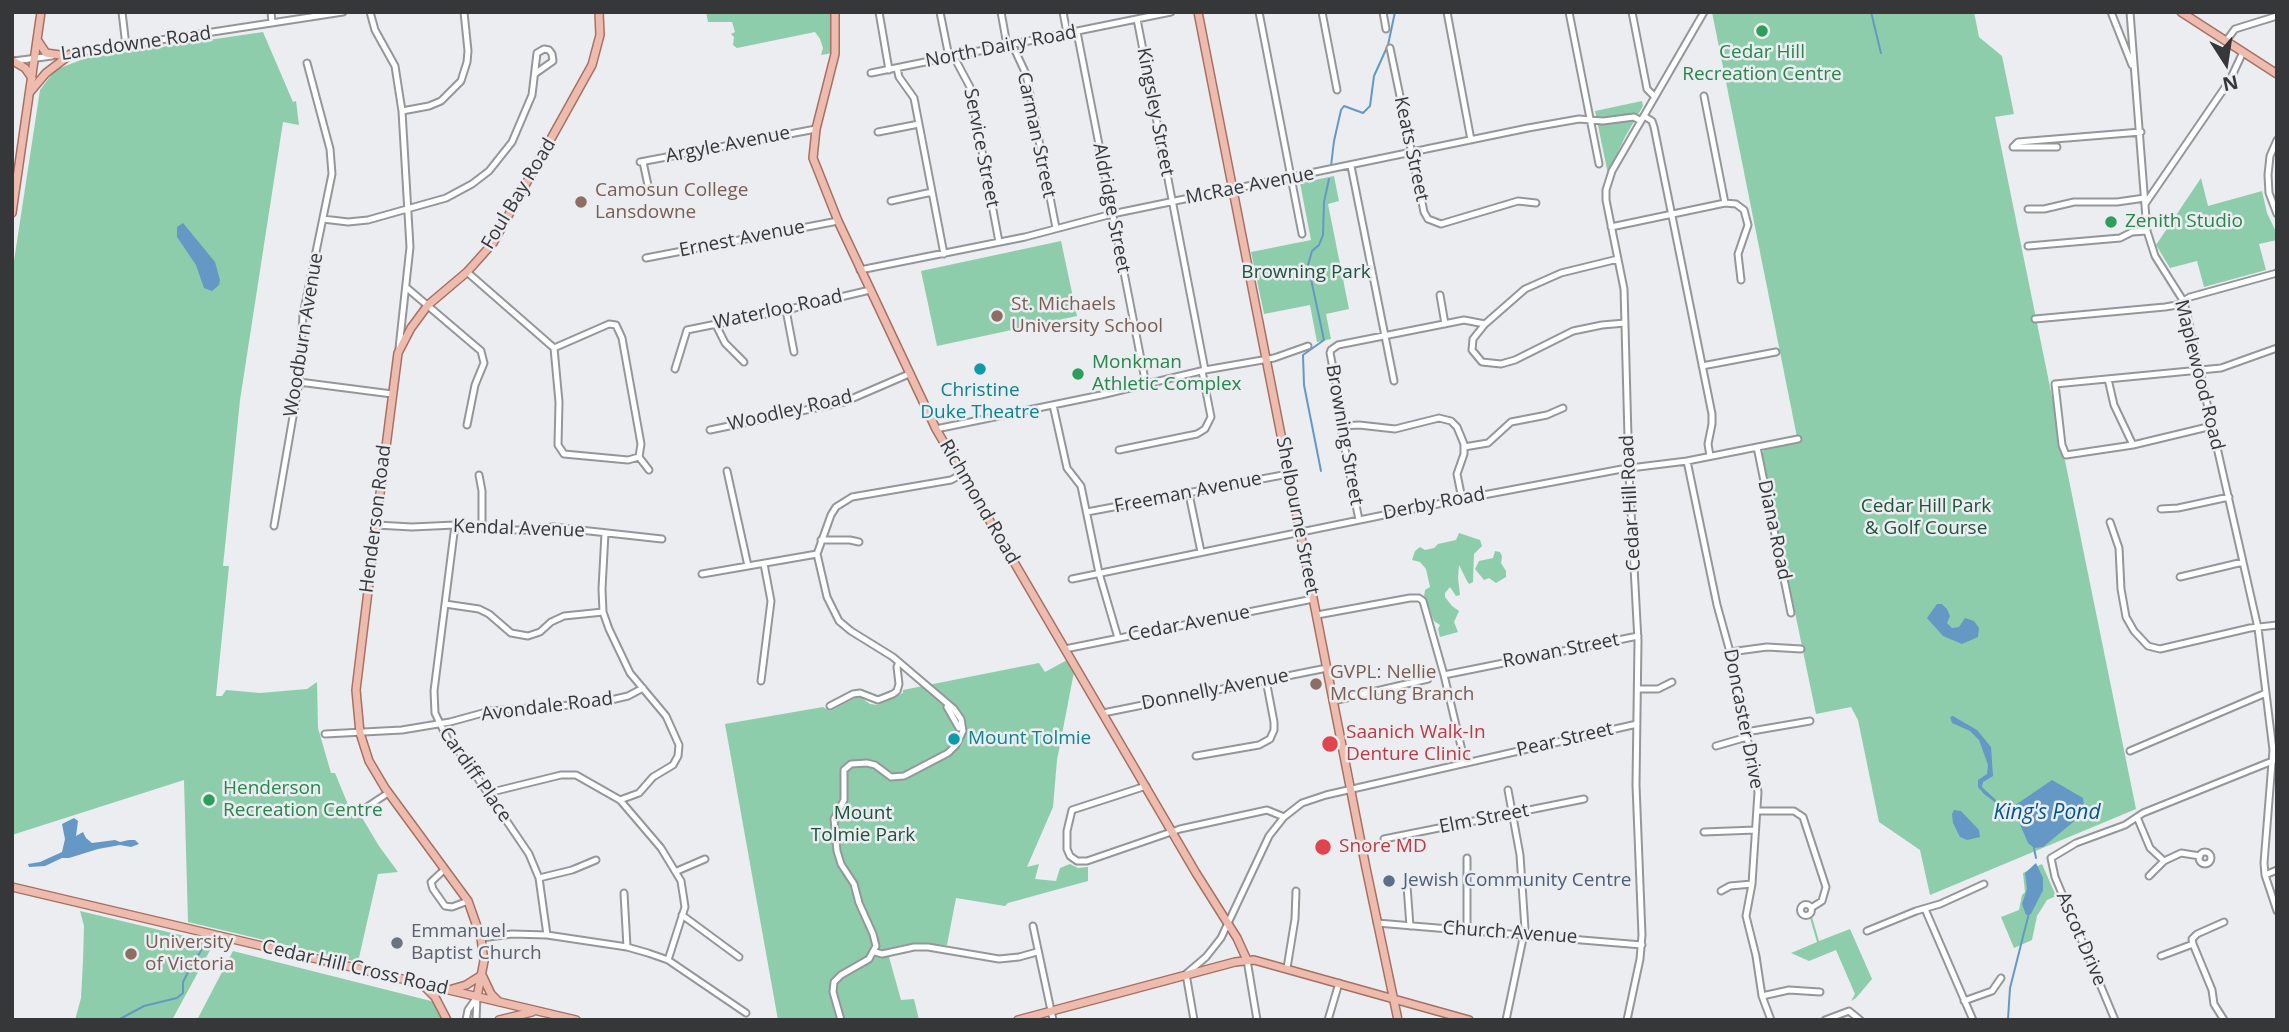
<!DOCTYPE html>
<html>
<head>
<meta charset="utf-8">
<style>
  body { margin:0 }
  #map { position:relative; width:2289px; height:1032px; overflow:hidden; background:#ebedf0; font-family:"Open Sans",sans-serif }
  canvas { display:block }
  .frame { position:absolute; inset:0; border:14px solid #363738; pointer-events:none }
  .north { position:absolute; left:2191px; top:28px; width:70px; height:70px; -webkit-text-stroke:5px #ebedf0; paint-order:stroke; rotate:168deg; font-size:19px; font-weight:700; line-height:28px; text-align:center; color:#363738 }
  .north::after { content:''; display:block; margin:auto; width:24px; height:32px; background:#363738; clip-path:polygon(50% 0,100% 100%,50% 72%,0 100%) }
</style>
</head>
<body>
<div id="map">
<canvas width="2289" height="1032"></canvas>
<div class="frame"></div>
<div class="north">N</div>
</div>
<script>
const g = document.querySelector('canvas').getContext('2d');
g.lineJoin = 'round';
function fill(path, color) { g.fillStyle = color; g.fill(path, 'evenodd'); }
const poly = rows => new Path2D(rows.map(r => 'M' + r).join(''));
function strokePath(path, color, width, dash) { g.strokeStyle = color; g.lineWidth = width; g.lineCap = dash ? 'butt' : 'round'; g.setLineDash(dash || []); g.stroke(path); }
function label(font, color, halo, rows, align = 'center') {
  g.font = font + ' "Open Sans",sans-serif'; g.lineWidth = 5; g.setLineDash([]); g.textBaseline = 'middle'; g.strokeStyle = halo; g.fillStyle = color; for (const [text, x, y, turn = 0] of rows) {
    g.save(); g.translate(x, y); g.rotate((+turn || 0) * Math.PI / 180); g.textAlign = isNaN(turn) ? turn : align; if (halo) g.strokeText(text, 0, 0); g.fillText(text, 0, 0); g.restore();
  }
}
fill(poly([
  [706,12,830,12,833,53,821,55,823,48,820,39,815,32,737,48,733,45,734,37,731,34,735,32,732,22,708,22],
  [1712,12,1974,12,1979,37,2002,56,2014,114,1995,117,2136,809,1930,895,1920,850,1879,822,1858,720,1851,707,1816,714,1762,453,1765,449,1798,442],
  [263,32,293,102,296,101,299,125,283,122,240,400,223,566,229,566,216,696,222,696,226,690,260,693,307,689,317,682,318,728,331,773,335,773,349,807,361,816,379,846,398,872,378,874,358,962,188,922,184,780,12,835,12,274,40,90,55,70,86,58],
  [1642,101,1643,106,1625,137,1608,174,1595,111],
  [1334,176,1339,201,1328,204,1349,309,1326,314,1331,339,1317,342,1310,305,1264,314,1251,252,1311,240,1300,183],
  [2201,178,2208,206,2262,191,2267,213,2277,234,2277,240,2259,244,2266,270,2204,287,2197,261,2170,268,2156,245],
  [1061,241,1077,316,937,346,921,271],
  [1459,533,1480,540,1482,546,1474,554,1473,582,1469,584,1467,581,1459,565,1458,578,1460,595,1456,596,1450,587,1445,593,1445,597,1452,606,1459,611,1454,622,1458,632,1440,637,1438,629,1440,625,1434,621,1424,596,1425,590,1430,587,1426,569,1420,562,1412,560,1415,551,1420,547,1425,550,1434,548,1438,544,1456,540],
  [1495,551,1500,552,1502,556,1501,563,1506,571,1506,577,1496,583,1489,578,1484,580,1475,569,1479,561,1493,558],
  [1067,660,1074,672,1057,760,1053,807,1027,867,1039,864,1035,879,1056,881,1060,868,1070,864,1078,868,1088,867,1088,881,1008,903,1005,906,956,898,947,945,907,944,889,948,889,957,901,1000,914,999,919,1020,778,1020,725,724,823,707,830,711,859,696,870,704,878,705,903,693,903,690,1039,663,1045,672],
  [2042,864,2056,896,2047,900,2037,916,2032,940,2014,948,2001,917,2019,910,2022,895,2025,892,2023,873],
  [80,911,214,943,172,1020,75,1020,81,998,83,961,84,926],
  [1812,917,1819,941,1850,929,1872,979,1856,998,1851,1001,1855,994,1836,950,1809,961,1791,953,1817,942,1810,918],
  [233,951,435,1002,445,1020,197,1020]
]), '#8ecdab');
fill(poly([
  [183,223,215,262,220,280,219,285,212,291,204,288,196,265,177,237,177,227],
  [1937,604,1942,604,1947,609,1950,616,1947,623,1952,628,1959,627,1965,618,1974,621,1979,628,1978,637,1962,644,1943,636,1927,618],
  [1953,716,1977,730,1991,747,1993,776,1983,782,1982,787,1996,800,1996,803,1984,794,1978,787,1978,780,1987,774,1988,765,1979,740,1970,731,1952,723,1950,717],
  [2052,780,2083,798,2084,808,2077,819,2043,847,2034,848,2028,843,2019,822,2011,812,2011,808],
  [1954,810,1961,811,1979,830,1980,837,1967,840,1960,837,1953,823,1952,814],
  [74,818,78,821,76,836,83,832,86,838,92,843,115,840,120,842,129,840,135,840,139,844,131,847,120,845,98,849,69,858,62,858,45,866,29,867,28,864,40,862,62,852,65,839,62,824],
  [2036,863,2043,878,2043,890,2031,914,2026,915,2022,904,2027,889,2025,873]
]), '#6598c4');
strokePath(poly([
  [1871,12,1881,53],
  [1331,166,1334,141,1341,110,1344,106,1363,113,1370,106,1374,76,1388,45,1395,12],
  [1321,471,1304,385,1303,355,1324,340,1308,265,1312,251,1319,245,1323,235,1324,202,1329,179],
  [2034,848,2036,858],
  [2008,1019,2010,988,2029,913],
  [118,1020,144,1006,177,998,183,993,183,982,188,972,205,944]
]), '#6598c4', 2);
const minor = poly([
  [122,12,126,46],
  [271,12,272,23],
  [370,12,375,30,395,66,402,111,410,247,399,348],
  [879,12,889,70],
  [940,12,949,57],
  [1001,12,1007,45],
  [1063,12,1067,33],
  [1259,12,1302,234],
  [1322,12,1337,90],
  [1383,12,1386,29],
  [1447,12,1471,140],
  [1569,12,1599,164],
  [1632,12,1647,89,1655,97],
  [2111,12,2132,65],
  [2130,12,2147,231,2155,256,2184,302,2258,628,2273,750,2264,863,2265,875,2277,911],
  [1137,19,1205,370],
  [1077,32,1146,385],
  [2226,41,2235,29,2277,16],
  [1012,44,1026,74,1056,228],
  [1390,48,1424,212,1428,219,1441,224,1518,201,1536,203],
  [69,54,343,12],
  [954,57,970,87,999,242],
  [14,61,52,56],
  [897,68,899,77,914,98,944,254],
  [871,73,1171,12],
  [1704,96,1725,203],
  [402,111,429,106,441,101,461,81,467,62,468,51,464,12],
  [1644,116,1652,121,1654,127,1712,414,1712,424,1708,444,1710,456],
  [878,132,919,124],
  [2277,140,2270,156,2268,175,2269,193,2277,214],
  [2057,147,2013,147,2018,142,2141,132],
  [640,162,816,129],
  [643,162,649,190],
  [1351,166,1394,381],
  [891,201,932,192],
  [2145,204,2230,80,2243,52],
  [2028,209,2044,209,2074,202,2117,202,2145,198],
  [323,219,348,222,368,220,446,198,472,184,489,171,512,142,532,95,537,53,544,49,549,50,552,54,553,61,536,73],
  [1611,227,1725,203,1736,204,1744,210,1748,225,1738,254,1741,280],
  [2028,246,2120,238,2132,232,2147,231],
  [646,258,838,221],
  [1618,259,1561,273,1525,289,1485,324,1473,339,1472,350,1482,362,1501,364,1515,360,1573,331,1602,325,1625,323],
  [860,270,1025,237,1112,214,1528,128,1579,119,1603,121,1634,117,1641,121],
  [467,272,554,348],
  [407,288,481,351,484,363,475,385,467,425],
  [1440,295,1445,324],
  [786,310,794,352],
  [2035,319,2165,307,2177,305,2190,297,2277,273],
  [715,323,725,343,744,362],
  [609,324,616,325,622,338,641,444,639,457,628,460,564,454,558,445,559,402,554,348,609,324],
  [1702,366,1776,352],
  [675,369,687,330,786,310,870,290],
  [2108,379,2114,405,2133,445],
  [299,382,392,394],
  [1053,405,1067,468,1081,486,1099,573,1118,638],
  [1342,426,1359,425,1395,429,1439,418,1451,421,1457,427,1464,444,1464,454,1457,474,1462,499],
  [2212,426,2133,445,2066,455,2062,445,2055,384,2221,368,2277,348],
  [936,429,1101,395,1205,370,1274,358,1308,346],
  [710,430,844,402,909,374],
  [1464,447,1488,443,1511,422,1547,415,1563,408],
  [1757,447,1791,613],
  [1119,450,1197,434,1205,429,1211,417,1202,371],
  [639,457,649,470],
  [1687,461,1717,605,1730,652,1758,792,1752,884,1746,916,1756,956,1762,996,1771,1020],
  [727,471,748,566],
  [479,475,482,491,482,527],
  [1189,494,1201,552],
  [2161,509,2178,508,2229,497],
  [1087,512,1288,474],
  [1359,520,1342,434,1340,403,1330,353,1331,350,1338,345,1464,320,1485,324],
  [2110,522,2119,548,2121,589,2126,617,2134,631,2148,646,2160,649,2250,628,2277,625],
  [376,525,412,527,455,525,503,530,537,530,553,527,662,539],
  [455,525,434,691,435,713,449,742,462,755,529,854,539,878,547,935],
  [274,526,299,382,303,315,332,174,330,149,307,63],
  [605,533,602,589,603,612,609,629,630,673,666,716,679,745,678,756,673,765,653,777,639,793,620,800],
  [821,540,850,540,859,542],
  [702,574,817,554],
  [2180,577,2243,562],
  [1072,579,1462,499,1622,469,1687,461,1798,439],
  [445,604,479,609,489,614,511,633,528,636,540,632,551,622,564,616,603,612],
  [1317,615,1410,598,1419,598,1423,601,1444,675,1465,763],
  [1065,649,1313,599],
  [1730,652,1767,647,1801,649],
  [1444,675,1638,636],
  [761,681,771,601,764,564],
  [1638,689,1658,689,1672,682],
  [1333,701,1428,679],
  [830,706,853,694,860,693,878,700,893,694,897,691,899,684,897,667,899,662],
  [947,707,959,728],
  [1103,713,1327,668],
  [1746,732,1810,721],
  [325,734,402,730,450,722,490,711,598,703,628,696,643,688],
  [1716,746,1747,737],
  [2130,751,2266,693],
  [1196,756,1259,745,1270,739,1274,730,1274,722,1266,680],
  [1146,786,1072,810,1067,831,1067,849,1070,856,1077,861,1087,861,1180,829,1267,810,1284,817],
  [488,793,561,775,576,775,620,800,661,848,681,881,685,907,668,960],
  [1758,811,1794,811,1803,817,1826,887,1822,901,1811,908],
  [348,814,364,809,388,793],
  [2137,817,2150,848,2164,861,2181,853,2200,856],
  [1704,832,1755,830],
  [1384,839,1584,799],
  '2199 858a6 6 0 1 1 12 0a6 6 0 1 1-12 0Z',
  [1467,858,1467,931],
  [445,869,431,882,433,889,445,906,452,907,468,901],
  [677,871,705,859],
  [2265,875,2277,870],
  [2149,876,2164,861],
  [539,878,572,870,596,860],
  [1407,886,1410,926],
  [1721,891,1730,886,1752,884],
  [624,893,627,947],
  '1800.5 910a5.5 5.5 0 1 1 11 0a5.5 5.5 0 1 1-11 0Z',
  [1925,909,1973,1020],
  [682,915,739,957],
  [1377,923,1642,945],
  [1033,926,1053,1020],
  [1867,931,1916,911,1940,904,1984,884],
  [481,938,512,934,547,935,627,947,648,953,668,960,746,1013],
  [2193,944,2212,990,2214,1004,2224,1020],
  [2193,944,2192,939,2197,934,2224,922],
  [875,952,882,954,914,947,928,947,999,959,1019,957,1037,952],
  [2161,956,2193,944],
  [1247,960,1257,1020],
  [1287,968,1295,919,1296,891],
  [1762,996,1789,990,1820,992],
  [1964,1001,1992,991,2001,978],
  [466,1020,468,1010,477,997],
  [476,1020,477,997],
  [841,1020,833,992,834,982,841,975,869,959,876,946,873,934,859,903,854,884,841,864,837,851,834,819,844,800,844,770,851,764,867,763,875,765,891,777,904,776,948,753,956,745,963,731,961,719,954,709,893,657,851,631,839,621,827,597,817,554,831,515,836,507,852,497,951,480,962,474],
  [1194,1020,1186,974,1206,957,1221,938,1269,836,1284,817,1302,803,1326,795,1637,724],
  [1328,1020,1339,983],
  [1506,1020,1525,929,1520,855,1508,790],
  [1627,1020,1640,959,1642,935,1636,785,1638,641,1629,474,1624,289,1606,200,1606,190,1612,171,1704,12],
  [1825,1020,1849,1011,1860,1020],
  [2115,1020,2055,877,2051,858,2076,843,2125,825,2143,813,2275,760]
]);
const major = poly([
  [835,12,835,54,816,129,813,158,838,221,936,429,1196,873,1237,938,1247,960],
  [1198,12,1366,868,1398,1020],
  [2181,12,2277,74],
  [38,41,46,53,60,55],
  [13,61,25,68,32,78],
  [30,92,46,73,71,54],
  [12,213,41,12],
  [12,887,576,1020],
  [482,975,491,994,499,1002],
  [422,984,435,997,447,1020],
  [449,990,466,985,482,975],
  [477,997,484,961,481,938,468,901,385,788,369,761,360,733,356,690,376,525,398,353,411,328,428,305,467,272,493,243,592,65,600,35,599,12],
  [499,1020,532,1012],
  [1018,1020,1235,962,1254,960,1469,1020]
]);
strokePath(minor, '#949799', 9);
strokePath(major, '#a67163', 10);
strokePath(minor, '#fff', 5);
strokePath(major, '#eebcaf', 7);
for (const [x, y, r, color] of [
  [1762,31,7,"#2e9e5b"],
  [581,202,7,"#8d6e63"],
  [2111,222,7,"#2e9e5b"],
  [997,316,7,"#8d6e63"],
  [980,369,7,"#0f9aa8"],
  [1078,374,7,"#2e9e5b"],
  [1316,684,7,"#8d6e63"],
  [954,739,7,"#0f9aa8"],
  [1330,744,9,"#e0444e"],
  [209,800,7,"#2e9e5b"],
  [1323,847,9,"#e0444e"],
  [1389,881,7,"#5c6f8a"],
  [397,943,7,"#6b7280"],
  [131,954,7,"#8d6e63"]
]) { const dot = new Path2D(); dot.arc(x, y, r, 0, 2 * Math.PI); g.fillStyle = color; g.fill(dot); strokePath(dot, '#ebedf0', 2.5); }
label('19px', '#363738', '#ebedf0', [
  ["Lansdowne Road",136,44,-8],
  ["North Dairy Road",1001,47,-11],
  ["Kingsley Street",1155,112,79],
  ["Carman Street",1036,135,78],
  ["Argyle Avenue",728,145,-11],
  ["Service Street",981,148,79],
  ["Keats Street",1411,149,78],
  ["McRae Avenue",1250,186,-11],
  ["Foul Bay Road",519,194,-59],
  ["Aldridge Street",1111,208,79],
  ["Ernest Avenue",742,239,-11],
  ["Waterloo Road",778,310,-12],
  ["Woodburn Avenue",304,335,-81],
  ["Maplewood Road",2199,375,76],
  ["Woodley Road",790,411,-13],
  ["Browning Street",1344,435,80],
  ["Freeman Avenue",1188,493,-11],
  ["Richmond Road",979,502,60],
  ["Cedar Hill Road",1631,503,-93],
  ["Derby Road",1434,504,-11],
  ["Shelbourne Street",1297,516,79],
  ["Henderson Road",376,519,-83],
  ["Kendal Avenue",519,529,2],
  ["Diana Road",1774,530,78],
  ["Cedar Avenue",1189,624,-11],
  ["Rowan Street",1561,651,-11],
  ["Donnelly Avenue",1215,690,-11],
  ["Avondale Road",547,707,-7],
  ["Doncaster Drive",1743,719,79],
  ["Pear Street",1565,740,-13],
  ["Cardiff Place",475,775,55],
  ["Elm Street",1484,819,-11],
  ["Church Avenue",1510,933,4],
  ["Ascot Drive",2081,939,67],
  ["Cedar Hill Cross Road",355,968,13]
]);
label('19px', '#27864d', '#ebedf0', [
  ["Cedar Hill",1762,53,"center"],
  ["Recreation Centre",1762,75,"center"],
  ["Zenith Studio",2125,222],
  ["Monkman",1092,363],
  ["Athletic Complex",1092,385],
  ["Henderson",223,789],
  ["Recreation Centre",223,811]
], 'left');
label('19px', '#785e54', '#ebedf0', [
  ["Camosun College",595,191],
  ["Lansdowne",595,213],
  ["St. Michaels",1011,305],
  ["University School",1011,327],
  ["GVPL: Nellie",1330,673],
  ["McClung Branch",1330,695],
  ["University",145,943],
  ["of Victoria",145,965]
], 'left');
label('19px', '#1e523a', '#ebedf0', [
  ["Browning Park",1306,273],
  ["Cedar Hill Park",1926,507],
  ["& Golf Course",1926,529],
  ["Mount",863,814],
  ["Tolmie Park",863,836]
]);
label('19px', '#0d838f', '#ebedf0', [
  ["Christine",980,391],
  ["Duke Theatre",980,413],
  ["Mount Tolmie",968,739,"left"]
]);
label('19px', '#be3a42', '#ebedf0', [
  ["Saanich Walk-In",1346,733],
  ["Denture Clinic",1346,755],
  ["Snore MD",1339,847]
], 'left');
label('19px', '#4e5e75', '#ebedf0', [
  ["Jewish Community Centre",1403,881]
], 'left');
label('19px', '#5b616d', '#ebedf0', [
  ["Emmanuel",411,932],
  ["Baptist Church",411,954]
], 'left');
label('italic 21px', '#00578f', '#ebedf0', [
  ["King's Pond",2047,813]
]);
</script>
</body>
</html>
